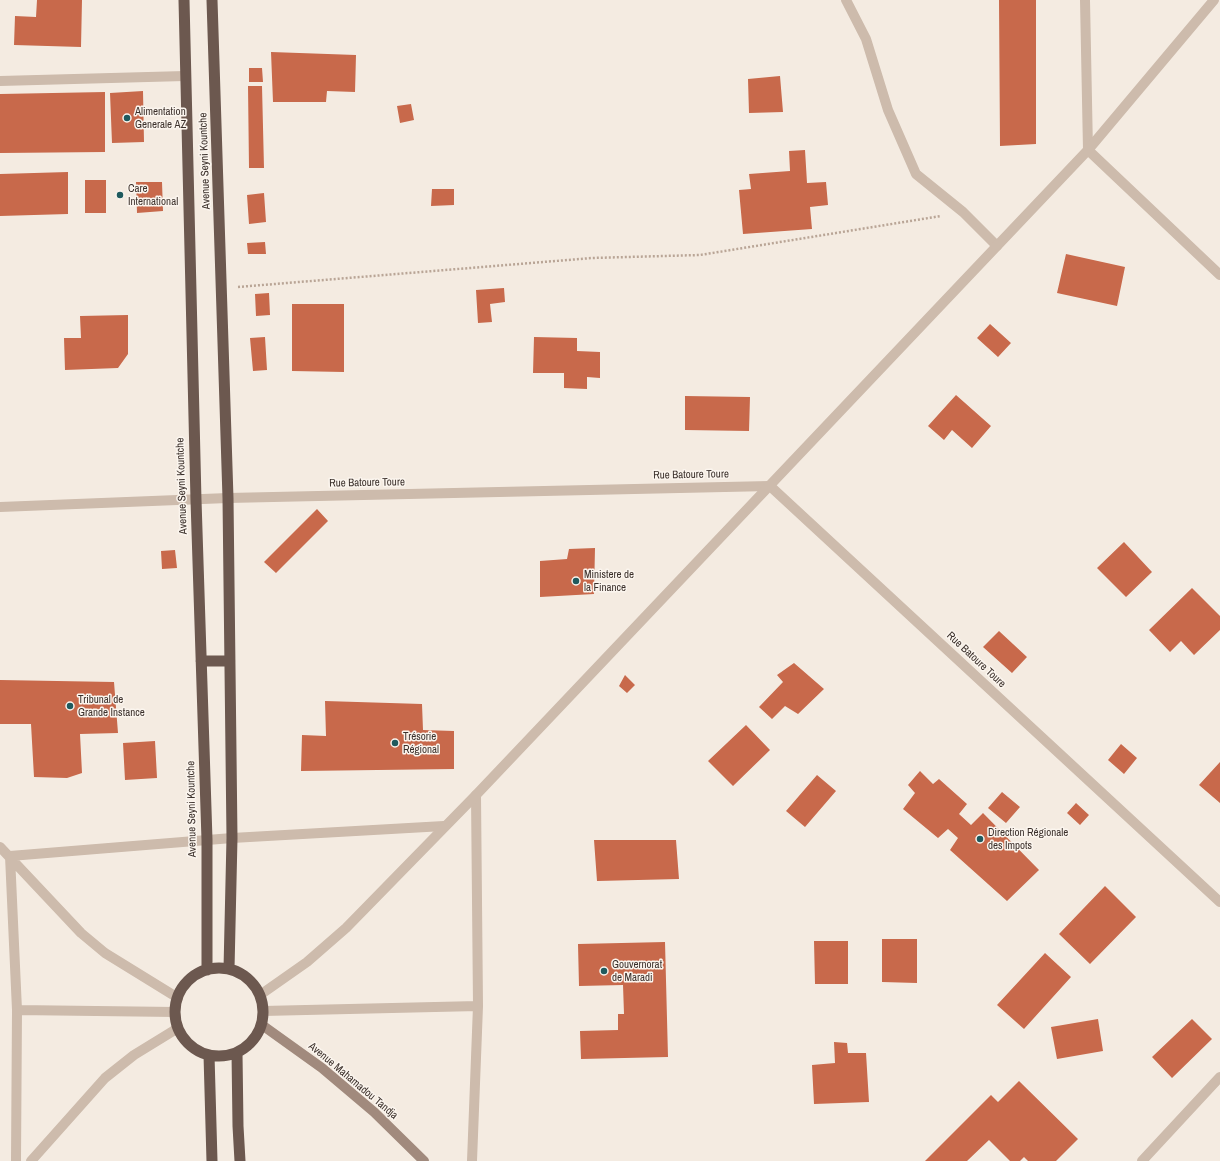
<!DOCTYPE html>
<html>
<head>
<meta charset="utf-8">
<style>
  body { margin:0 }
  canvas { display:block; background:#f4ebe1 }
</style>
</head>
<body>
<canvas width="1220" height="1161"></canvas>
<script>
const g = document.querySelector('canvas').getContext('2d');
g.lineJoin = 'round';
function fill(path, color) { g.fillStyle = color; g.fill(path, 'evenodd'); }
const poly = rows => new Path2D(rows.map(r => 'M' + r).join(''));
function strokePath(path, color, width, dash) { g.strokeStyle = color; g.lineWidth = width; g.lineCap = dash ? 'butt' : 'round'; g.setLineDash(dash || []); g.stroke(path); }
function label(font, color, halo, rows, align = 'center') {
  g.font = font + ' "Archivo Narrow",sans-serif'; g.lineWidth = 3; g.setLineDash([]); g.textBaseline = 'middle'; g.strokeStyle = halo; g.fillStyle = color; for (const [text, x, y, turn = 0] of rows) {
    g.save(); g.translate(x, y); g.rotate((+turn || 0) * Math.PI / 180); g.textAlign = isNaN(turn) ? turn : align; if (halo) g.strokeText(text, 0, 0); g.fillText(text, 0, 0); g.restore();
  }
}
fill(poly([
  [37,0,82,0,81,47,14,45,15,16,36,17],
  [999,0,1036,0,1036,144,1000,146],
  [271,52,356,55,355,92,327,91,326,102,273,102],
  [249,68,262,68,263,82,249,82],
  [780,76,783,112,749,113,748,79],
  [248,86,262,86,264,168,249,168],
  [143,91,144,142,112,143,110,93],
  [105,92,105,152,0,153,0,94],
  [411,104,414,120,400,123,397,106],
  [805,150,807,183,826,182,828,205,810,207,812,229,743,234,739,190,751,189,749,174,790,171,789,151],
  [68,172,68,214,0,216,0,174],
  [85,180,106,180,106,213,85,213],
  [136,182,162,182,163,211,137,213],
  [432,189,454,189,454,205,431,206],
  [264,193,266,222,249,224,247,195],
  [265,242,266,254,248,254,247,243],
  [1066,254,1125,267,1117,306,1057,293],
  [504,288,505,302,490,304,492,322,478,323,476,290],
  [269,293,270,315,256,316,255,294],
  [292,304,344,304,344,372,292,371],
  [128,315,128,354,118,368,65,370,64,338,81,338,80,316],
  [990,324,1011,343,998,357,977,338],
  [265,337,267,370,253,371,250,338],
  [534,337,577,338,577,351,600,352,600,378,587,377,587,389,564,388,564,373,533,373],
  [956,395,991,426,972,448,952,430,944,440,928,426],
  [685,396,750,397,749,431,685,430],
  [317,509,328,521,276,573,264,562],
  [1124,542,1152,572,1126,597,1097,568],
  [595,548,594,594,540,597,540,561,567,559,569,549],
  [175,550,177,568,162,569,161,551],
  [1192,588,1220,616,1220,630,1194,655,1181,641,1170,652,1149,630],
  [999,631,1027,657,1012,673,983,647],
  [794,663,824,689,798,714,785,706,772,719,759,707,783,682,777,675],
  [625,675,635,685,627,693,619,686],
  [0,680,114,682,118,733,80,734,82,773,67,778,34,777,31,724,0,724],
  [325,701,422,704,423,730,454,731,454,769,301,771,302,735,326,736],
  [746,725,770,750,733,786,708,761],
  [155,741,157,778,125,780,123,743],
  [1121,744,1137,758,1124,774,1108,760],
  [1220,762,1220,803,1199,785],
  [920,771,933,784,939,779,967,804,959,814,971,825,983,813,1039,870,1007,901,950,850,958,838,948,829,938,838,903,809,915,793,908,785],
  [817,775,836,791,805,827,786,811],
  [1002,792,1020,807,1006,823,988,808],
  [1076,803,1089,815,1080,825,1067,813],
  [594,840,676,840,679,879,597,881],
  [1105,886,1136,917,1090,964,1059,934],
  [882,939,917,939,917,983,882,982],
  [814,941,848,941,848,984,815,984],
  [665,942,668,1057,581,1059,580,1031,618,1030,618,1014,624,1014,623,985,579,986,578,944],
  [1045,953,1071,977,1024,1029,997,1005],
  [1098,1019,1103,1051,1057,1059,1051,1027],
  [1192,1019,1212,1039,1172,1078,1152,1057],
  [834,1042,847,1043,848,1053,866,1053,869,1102,814,1104,812,1065,835,1063],
  [1019,1081,1078,1139,1056,1161,1028,1161,1024,1157,1020,1161,1010,1161,989,1140,967,1161,925,1161,991,1095,998,1102]
]), '#c8694b');
strokePath(poly([
  [238,287,592,258,700,255,941,216]
]), '#b9a596', 2.5, [2, 2]);
strokePath(poly([
  [846,0,866,39,888,110,916,174,963,212,997,246],
  [1085,0,1088,150],
  [0,81,185,76],
  [0,507,228,498,770,486,1220,902],
  [0,847,81,933,105,953,178,998],
  [17,1010,175,1012],
  [263,1011,478,1006],
  [16,1161,17,1010,10,856,232,838,444,826],
  [31,1161,105,1078,134,1055,178,1028],
  [472,1161,478,1006,476,795],
  [1142,1161,1220,1077]
]), '#cdbbac', 10);
strokePath(poly([
  [1088,150,1220,275],
  [260,995,307,962,346,928,476,795,1088,150,1214,0]
]), '#cdbbac', 10);
strokePath(poly([
  [262,1025,322,1068,374,1112,424,1161]
]), '#a18a7d', 10);
strokePath(poly([
  [184,0,196,500,207,840,207,970],
  [212,0,228,498,232,838,229,969],
  [201,661,230,661],
  '175 1012a44 44 0 1 1 88 0a44 44 0 1 1-88 0Z',
  [237,1053,238,1126,240,1161],
  [209,1055,212,1161]
]), '#6c584f', 11);
for (const [x, y, r, color] of [
  [127,118,4,"#1f5a5e"],
  [120,195,4,"#1f5a5e"],
  [576,581,4,"#1f5a5e"],
  [70,706,4,"#1f5a5e"],
  [395,743,4,"#1f5a5e"],
  [980,839,4,"#1f5a5e"],
  [604,971,4,"#1f5a5e"]
]) { const dot = new Path2D(); dot.arc(x, y, r, 0, 2 * Math.PI); g.fillStyle = color; g.fill(dot); strokePath(dot, '#fbf5ee', 1.5); }
label('11px', '#3b302b', '#fbf5ee', [
  ["Alimentation",135,112],
  ["Generale AZ",135,125],
  ["Care",128,189],
  ["International",128,202],
  ["Ministere de",584,575],
  ["la Finance",584,588],
  ["Tribunal de",78,700],
  ["Grande Instance",78,713],
  ["Trésorie",403,737],
  ["Régional",403,750],
  ["Direction Régionale",988,833],
  ["des Impots",988,846],
  ["Gouvernorat",612,965],
  ["de Maradi",612,978]
], 'left');
label('11px', '#3b302b', '#fbf5ee', [
  ["Avenue Seyni Kountche",205,161,-92],
  ["Rue Batoure Toure",691,475,-1],
  ["Rue Batoure Toure",367,483,-1],
  ["Avenue Seyni Kountche",182,486,-92],
  ["Rue Batoure Toure",976,660,43],
  ["Avenue Seyni Kountche",192,809,-91],
  ["Avenue Mahamadou Tandja",353,1081,40]
]);
</script>
</body>
</html>
